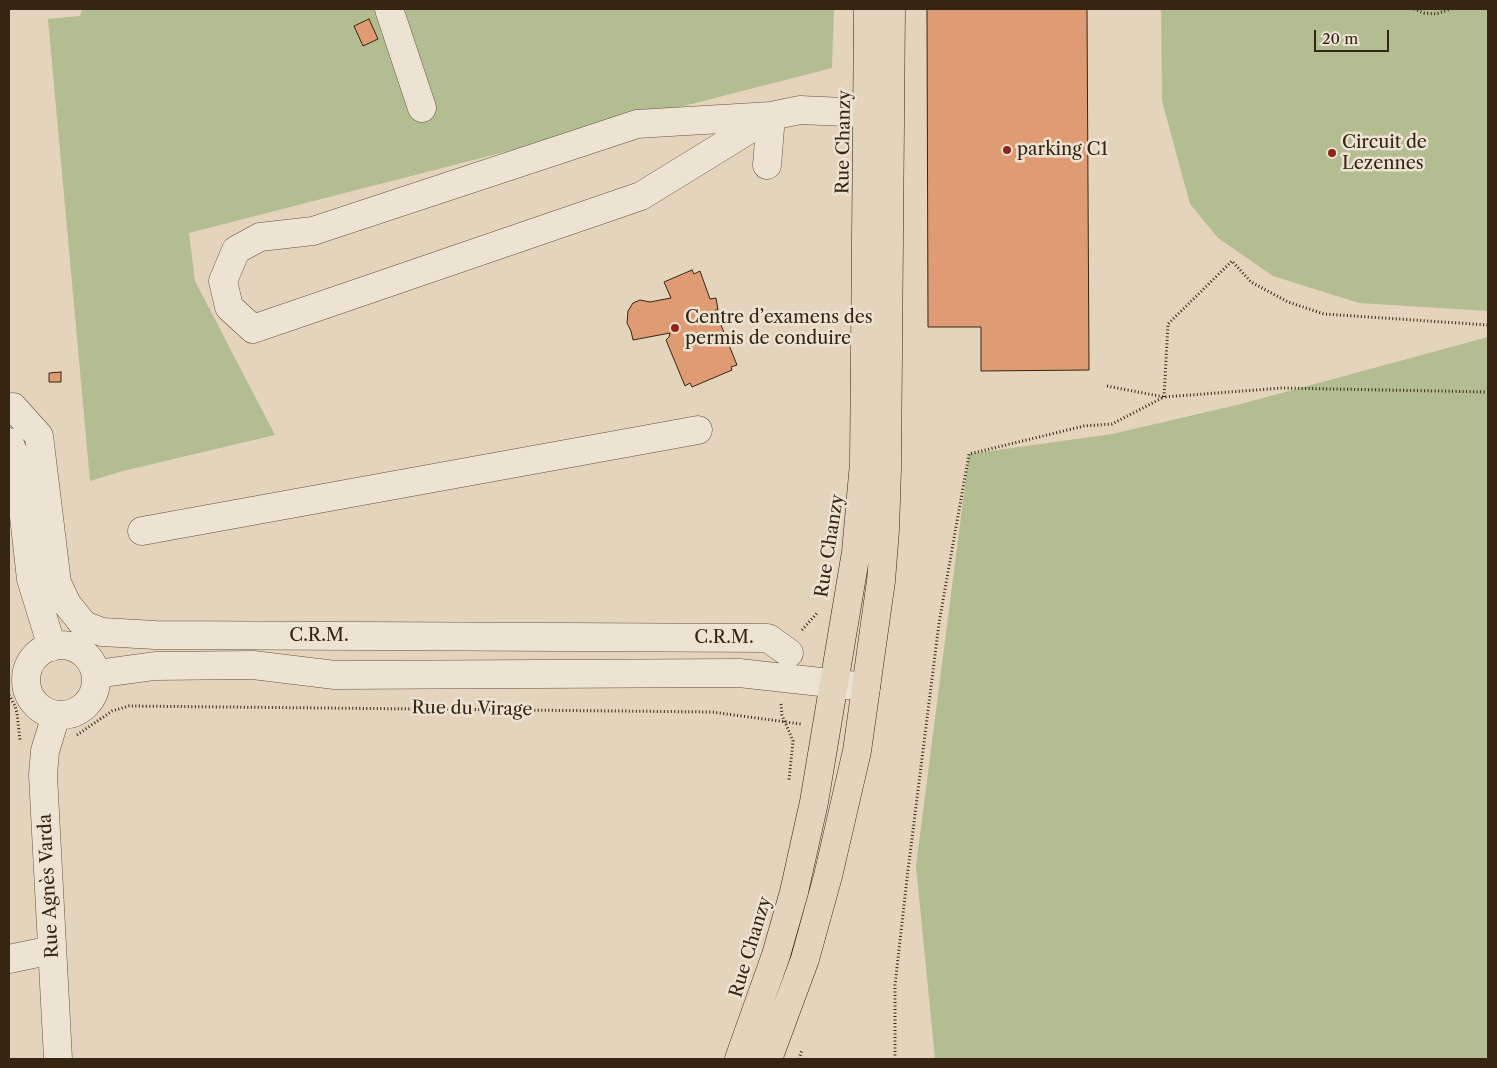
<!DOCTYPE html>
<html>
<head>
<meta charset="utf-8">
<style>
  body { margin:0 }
  #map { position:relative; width:1497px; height:1068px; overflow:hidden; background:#e4d4bc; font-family:"Libre Caslon Text",serif }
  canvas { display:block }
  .frame { position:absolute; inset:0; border:10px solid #362611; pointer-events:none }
  .scale { position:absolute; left:1314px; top:30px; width:75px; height:22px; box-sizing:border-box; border:2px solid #362611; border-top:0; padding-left:6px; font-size:15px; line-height:18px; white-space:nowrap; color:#362611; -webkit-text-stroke:4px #ede3d3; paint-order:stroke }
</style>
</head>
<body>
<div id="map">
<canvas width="1497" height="1068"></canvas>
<div class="frame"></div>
<div class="scale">20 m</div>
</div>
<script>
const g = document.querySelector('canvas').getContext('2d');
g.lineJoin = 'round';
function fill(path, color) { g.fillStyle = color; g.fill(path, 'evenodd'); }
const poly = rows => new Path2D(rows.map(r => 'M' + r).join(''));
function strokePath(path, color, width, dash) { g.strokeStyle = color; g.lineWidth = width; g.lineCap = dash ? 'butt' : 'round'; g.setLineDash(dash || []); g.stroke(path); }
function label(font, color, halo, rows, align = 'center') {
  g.font = font + ' "Libre Caslon Text",serif'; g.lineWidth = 5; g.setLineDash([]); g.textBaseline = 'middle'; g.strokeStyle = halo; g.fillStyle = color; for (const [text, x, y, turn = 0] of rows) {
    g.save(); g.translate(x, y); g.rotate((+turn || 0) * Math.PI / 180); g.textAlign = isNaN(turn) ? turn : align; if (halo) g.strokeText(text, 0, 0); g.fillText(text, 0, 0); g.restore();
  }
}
fill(poly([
  [82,9,834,9,832,68,189,233,195,281,275,435,123,471,90,481,48,19,80,16],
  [1161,9,1488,9,1488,311,1359,303,1273,276,1218,238,1190,204,1162,101],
  [1488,337,1488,1059,935,1059,916,866,969,454,1112,434,1241,404]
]), '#b3bd91');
const building = poly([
  [927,9,1087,9,1089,370,981,371,981,327,928,327,927,9],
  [369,19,378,39,363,46,354,26,369,19],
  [692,270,694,274,700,271,710,299,716,298,718,310,715,310,737,365,731,367,732,370,692,387,690,383,685,386,666,340,669,337,670,333,633,340,631,331,627,323,628,311,633,303,640,300,650,302,671,298,664,282,692,270],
  [61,372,61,382,49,382,49,373,61,372]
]);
fill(building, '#df9c74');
strokePath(building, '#362611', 1);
const minor = poly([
  [389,9,422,108],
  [771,116,641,196,253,329,229,307,223,281,236,250,260,237,313,231,637,124,771,116],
  [767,165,771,116,800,110,867,113],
  [13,407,39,436,57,583,67,604,84,625,102,632,155,635,768,638,789,653],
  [9,442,18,463,31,579,52,647],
  [142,531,698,430],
  '26 680a35 35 0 1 1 70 0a35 35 0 1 1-70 0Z',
  [96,674,155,666,253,665,335,675,739,673,866,687],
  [56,715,45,751,43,775,58,1059],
  [9,959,52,950]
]);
const major = poly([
  [739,1059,776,955,794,892,814,802,856,552,864,463,868,9],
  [768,1059,805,959,828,876,857,751,881,581,885,530,887,469,891,9]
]);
strokePath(minor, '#62523c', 29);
strokePath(major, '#362611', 29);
strokePath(poly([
  [1414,9,1424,13,1436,14,1451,9],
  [1107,386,1164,397,1282,388,1488,392],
  [802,630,818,612],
  [9,695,15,706,17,713,20,740],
  [781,704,782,715,793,741,789,780],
  [77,735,112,711,129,706,712,712,801,724],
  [799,1059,802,1050],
  [895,1059,895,985,908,870,939,623,969,454,1084,426,1112,424,1164,397,1168,324,1232,261,1251,282,1288,302,1324,314,1488,325]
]), '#362611', 3, [1, 2.5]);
strokePath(minor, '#ede3d3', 28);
strokePath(major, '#e4d4bc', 28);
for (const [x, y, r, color] of [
  [1007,150,5,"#8f2418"],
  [1332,153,5,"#8f2418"],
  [675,328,5,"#8f2418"]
]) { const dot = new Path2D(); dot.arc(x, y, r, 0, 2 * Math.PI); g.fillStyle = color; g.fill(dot); strokePath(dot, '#ede3d3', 2); }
label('18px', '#362611', '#ede3d3', [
  ["Rue Chanzy",844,142,-89],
  ["Rue Chanzy",830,546,-81],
  ["C.R.M.",319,636],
  ["C.R.M.",724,638],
  ["Rue du Virage",472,709,1],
  ["Rue Agnès Varda",49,886,-93],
  ["Rue Chanzy",751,947,-73]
]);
label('18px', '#362611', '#ede3d3', [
  ["Circuit de",1342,143],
  ["Lezennes",1342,164],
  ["parking C1",1017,150],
  ["Centre d’examens des",685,318],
  ["permis de conduire",685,339]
], 'left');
</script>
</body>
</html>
